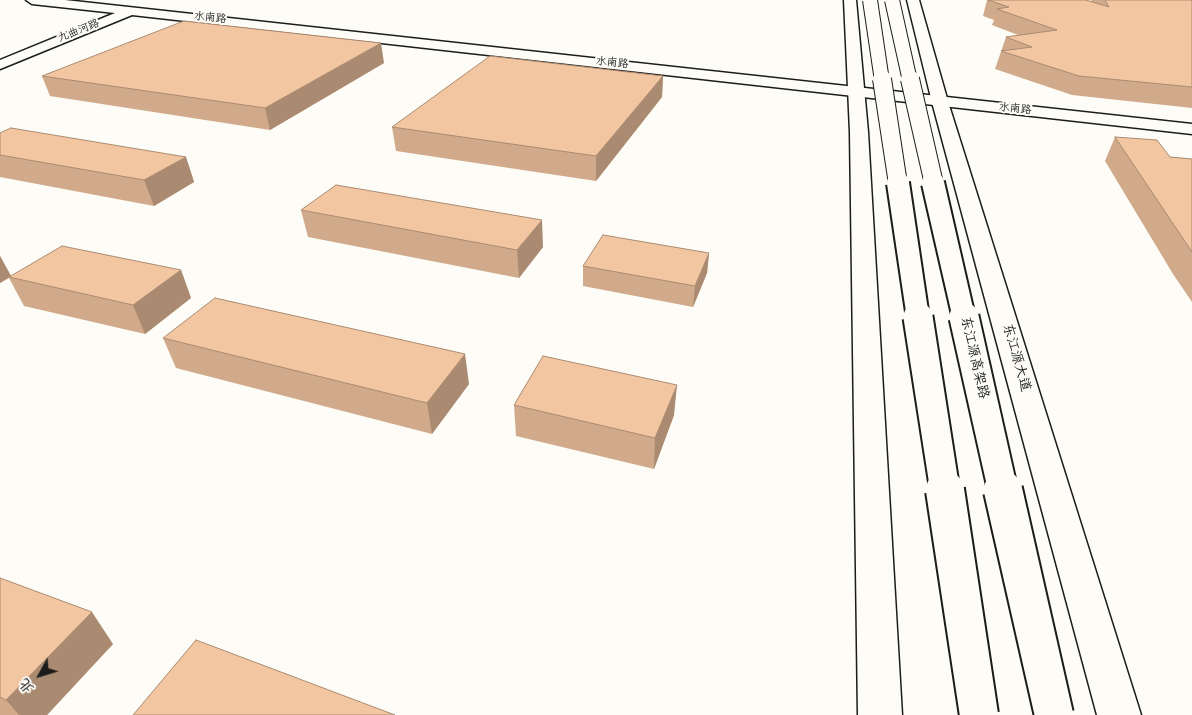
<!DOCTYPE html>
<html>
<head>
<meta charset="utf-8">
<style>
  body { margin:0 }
  #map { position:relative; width:1192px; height:715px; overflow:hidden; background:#fdfcf7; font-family:"Gochi Hand","LXGW WenKai TC",sans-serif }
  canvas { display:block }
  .north { position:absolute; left:15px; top:650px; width:50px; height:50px; -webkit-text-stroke:4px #fdfcf7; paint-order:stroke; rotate:231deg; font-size:14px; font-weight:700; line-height:20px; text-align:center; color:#1c1c1c }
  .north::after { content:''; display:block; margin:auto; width:18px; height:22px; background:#1c1c1c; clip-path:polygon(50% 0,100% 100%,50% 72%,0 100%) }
</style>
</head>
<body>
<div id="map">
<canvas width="1192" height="715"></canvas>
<div class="north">北</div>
</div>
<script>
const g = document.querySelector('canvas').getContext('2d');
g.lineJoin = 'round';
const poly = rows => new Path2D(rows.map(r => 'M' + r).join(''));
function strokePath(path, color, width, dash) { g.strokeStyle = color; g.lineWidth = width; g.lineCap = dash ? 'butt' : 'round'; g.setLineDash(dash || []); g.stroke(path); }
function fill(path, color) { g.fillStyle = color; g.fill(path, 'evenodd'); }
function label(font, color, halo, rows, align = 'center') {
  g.font = font + ' "Gochi Hand","LXGW WenKai TC",sans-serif'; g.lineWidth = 4; g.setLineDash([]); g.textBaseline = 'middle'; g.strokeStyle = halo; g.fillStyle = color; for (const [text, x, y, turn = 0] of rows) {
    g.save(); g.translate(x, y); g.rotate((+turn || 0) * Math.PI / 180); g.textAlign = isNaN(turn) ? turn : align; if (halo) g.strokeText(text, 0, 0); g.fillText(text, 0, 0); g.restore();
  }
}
const secondary = poly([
  [26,0,65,0,1192,124,1192,134,132,15,0,69,0,60,115,13,32,4,26,0]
]);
const primary = poly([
  [844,0,856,0,868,132,902,715,858,715,850,132,844,0],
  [907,0,919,0,948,102,1141,715,1097,715,932,102,907,0]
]);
strokePath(secondary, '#1c1c1c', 3);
strokePath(primary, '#1c1c1c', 3);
fill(secondary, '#fdfcf7');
fill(primary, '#fdfcf7');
const highwayBridgeFar4 = poly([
  [870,0,882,81],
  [892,0,910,81]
]);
const highwayBridgeFar3 = poly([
  [882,79,898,184],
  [910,79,934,184]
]);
const highwayBridgeFar2 = poly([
  [898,183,918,318],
  [933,183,964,318]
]);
const highwayBridgeFar1 = poly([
  [918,317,945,491],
  [964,317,1003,491]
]);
const highwayBridge = poly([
  [945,490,979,715],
  [1003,490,1054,715]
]);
strokePath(highwayBridgeFar4, '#1c1c1c', 16, []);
strokePath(highwayBridgeFar3, '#1c1c1c', 20, []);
strokePath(highwayBridgeFar2, '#1c1c1c', 26, []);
strokePath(highwayBridgeFar1, '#1c1c1c', 33, []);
strokePath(highwayBridge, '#1c1c1c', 42, []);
strokePath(highwayBridgeFar4, '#fdfcf7', 14);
strokePath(highwayBridgeFar3, '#fdfcf7', 18);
strokePath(highwayBridgeFar2, '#fdfcf7', 22);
strokePath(highwayBridgeFar1, '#fdfcf7', 29);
strokePath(highwayBridge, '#fdfcf7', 38);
fill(poly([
  [987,0,1086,0,1092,2,1091,0,1192,0,1192,108,1072,95,995,69,1006,37,1018,35,992,25,994,20,983,16],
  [384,63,270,130,50,96,42,76],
  [663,76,662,97,596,181,396,151,392,127],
  [0,133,186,157,194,182,154,206,0,177],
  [1115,137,1170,157,1192,159,1192,302,1173,274,1105,161],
  [301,210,543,247,519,278,308,237],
  [709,253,707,273,693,307,583,286,583,266],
  [0,256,11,276,181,270,191,298,145,334,24,306,9,278,0,283],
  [163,338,469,384,432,434,176,368],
  [514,405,674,415,654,469,516,436],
  [0,578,113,644,47,715,0,715]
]), '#d1aa8b');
fill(poly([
  [381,43,384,63,270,130,265,108],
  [663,76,662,97,596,181,596,156],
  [186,157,194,182,154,206,144,180],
  [542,220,543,247,519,278,517,250],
  [709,253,707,273,693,307,695,286],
  [0,256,11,276,0,283],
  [181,270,191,298,145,334,133,305],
  [465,354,469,384,432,434,427,403],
  [677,385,674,415,654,469,655,438],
  [92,612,113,644,47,715,19,715,6,700]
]), '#aa8b71');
const building = poly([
  [988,0,1086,0,1109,7,1105,0,1192,0,1192,87,1079,76,1001,51,1032,47,1006,37,1057,30,997,9,1009,7,988,0],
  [184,21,381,43,265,108,42,76,184,21],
  [490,56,663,76,596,156,392,127,490,56],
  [11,128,186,157,144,180,0,155,0,133,11,128],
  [1115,137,1157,140,1170,157,1192,159,1192,252,1115,137],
  [336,185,542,220,517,250,301,210,336,185],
  [603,235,709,253,695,286,583,266,603,235],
  [62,246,181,270,133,305,9,277,62,246],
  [215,298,465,354,427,403,163,338,215,298],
  [543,356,677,385,655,438,514,405,543,356],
  [0,578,92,612,6,700,0,697,0,578],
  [196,640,395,715,133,715,196,640]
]);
fill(building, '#f3c6a2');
strokePath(building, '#aa8b71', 1);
label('11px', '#1c1c1c', '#fdfcf7', [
  ["水南路",210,19,6],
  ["九曲河路",79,32,-22],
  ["水南路",612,64,6],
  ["水南路",1015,110,6]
]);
label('14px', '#1c1c1c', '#fdfcf7', [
  ["东江源高架路",973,358,77],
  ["东江源大道",1015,358,74]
]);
</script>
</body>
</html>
